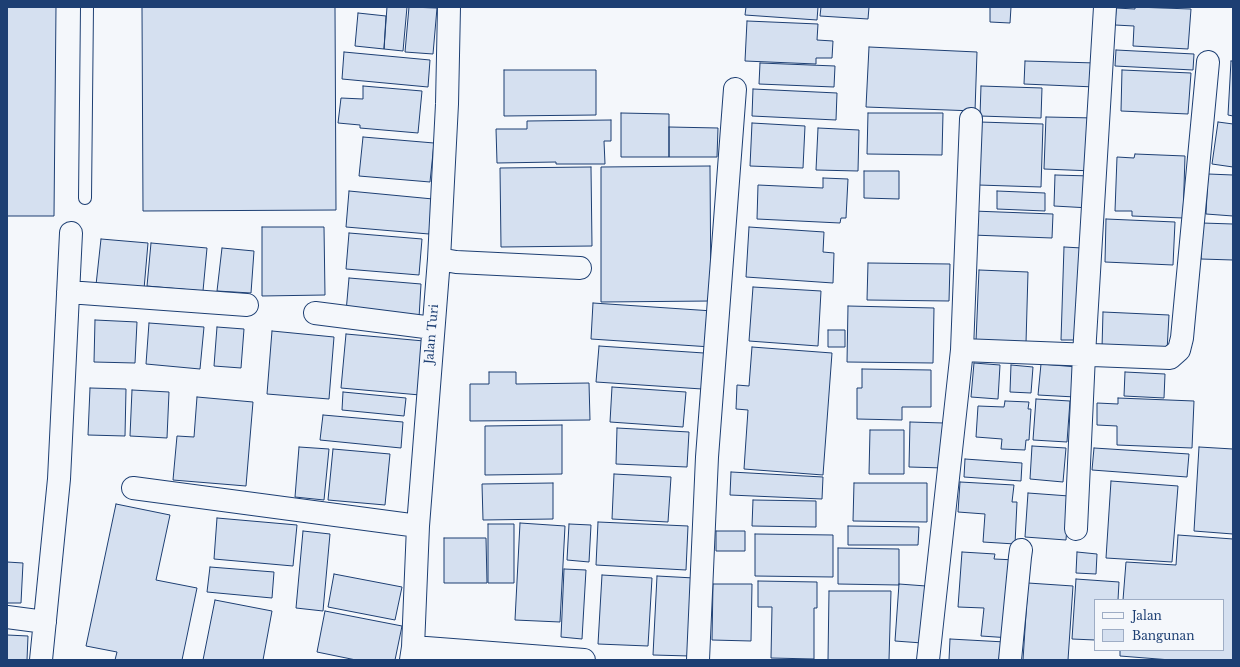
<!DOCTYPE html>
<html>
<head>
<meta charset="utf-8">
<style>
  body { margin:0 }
  #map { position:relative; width:1240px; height:667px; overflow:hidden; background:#f4f7fb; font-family:"Libre Baskerville",serif }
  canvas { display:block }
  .frame { position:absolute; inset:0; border:8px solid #1d3f73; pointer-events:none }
  .legend { position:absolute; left:1094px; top:599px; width:130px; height:52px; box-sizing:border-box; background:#f4f7fb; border:1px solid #9eadc5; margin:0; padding:5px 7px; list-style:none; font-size:12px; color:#1d3f73 }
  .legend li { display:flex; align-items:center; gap:8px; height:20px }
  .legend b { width:20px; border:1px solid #9eadc5 }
</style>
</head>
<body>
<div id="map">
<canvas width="1240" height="667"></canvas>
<div class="frame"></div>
<ul class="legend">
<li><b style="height:5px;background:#f4f7fb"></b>Jalan</li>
<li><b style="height:11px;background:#d5e0f0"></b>Bangunan</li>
</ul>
</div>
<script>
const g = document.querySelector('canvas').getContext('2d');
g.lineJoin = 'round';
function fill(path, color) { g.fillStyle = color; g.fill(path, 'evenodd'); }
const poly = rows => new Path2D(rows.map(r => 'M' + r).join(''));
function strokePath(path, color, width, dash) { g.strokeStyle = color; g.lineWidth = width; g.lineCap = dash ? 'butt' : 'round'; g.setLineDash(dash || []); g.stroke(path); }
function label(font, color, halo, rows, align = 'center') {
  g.font = font + ' "Libre Baskerville",serif'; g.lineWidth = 3; g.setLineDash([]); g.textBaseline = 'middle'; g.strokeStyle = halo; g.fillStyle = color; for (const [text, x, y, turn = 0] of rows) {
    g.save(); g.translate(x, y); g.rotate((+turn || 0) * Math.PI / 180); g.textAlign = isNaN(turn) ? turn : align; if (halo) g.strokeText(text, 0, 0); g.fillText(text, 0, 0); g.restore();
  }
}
const building = poly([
  [7,7,56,7,54,216,7,216,7,7],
  [142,7,335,7,336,210,143,211,142,7],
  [387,7,407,7,403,51,384,49,387,7],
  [409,7,437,8,433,54,405,52,409,7],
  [746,7,818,7,817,20,745,15,746,7],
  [821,7,869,7,868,19,820,16,821,7],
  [990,7,1011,7,1010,23,990,22,990,7],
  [1135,7,1191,9,1188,49,1133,46,1134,26,1115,25,1116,8,1135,9,1135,7],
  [358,13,386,16,384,49,355,46,358,13],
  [747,21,818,24,817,40,833,41,832,58,816,58,816,64,745,61,747,21],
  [869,47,977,52,975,111,866,107,869,47],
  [1116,50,1194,54,1193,70,1115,66,1116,50],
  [344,52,430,60,428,87,342,79,344,52],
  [1025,61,1096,63,1095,87,1024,84,1025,61],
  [1231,61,1233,61,1233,116,1228,115,1231,61],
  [760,63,835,66,834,87,759,84,760,63],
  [504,70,596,70,596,115,504,116,504,70],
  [1122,70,1191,73,1188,114,1121,111,1122,70],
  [363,86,422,91,418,133,360,128,360,125,338,123,341,98,363,99,363,86],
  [981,86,1042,88,1041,118,980,116,981,86],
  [753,89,837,93,836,120,752,116,753,89],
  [621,113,669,114,669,157,621,157,621,113],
  [868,113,943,113,942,155,867,154,868,113],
  [1046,117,1095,118,1093,171,1044,169,1046,117],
  [611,120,611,141,604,141,605,164,556,164,556,162,497,163,496,129,527,129,527,121,611,120],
  [980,122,1043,124,1041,187,978,185,980,122],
  [1218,122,1233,124,1233,167,1212,164,1218,122],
  [752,123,805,126,803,168,750,166,752,123],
  [669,127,718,128,717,157,669,157,669,127],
  [818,128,859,130,858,171,816,170,818,128],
  [363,137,434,143,430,182,359,176,363,137],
  [1135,154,1185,156,1183,218,1132,216,1132,211,1115,211,1117,157,1134,158,1135,154],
  [710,166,711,301,601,302,601,167,710,166],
  [591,167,592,246,501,247,500,168,591,167],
  [864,171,899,171,899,199,864,198,864,171],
  [1208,174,1233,175,1233,216,1206,214,1208,174],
  [1055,175,1091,176,1090,208,1054,206,1055,175],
  [823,178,848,179,846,218,841,218,840,223,757,219,758,185,823,188,823,178],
  [349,191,433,199,429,234,346,227,349,191],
  [997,191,1045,193,1045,211,997,209,997,191],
  [973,211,1053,214,1052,238,972,235,973,211],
  [1106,219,1175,222,1173,265,1105,262,1106,219],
  [1202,223,1233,224,1233,260,1201,259,1202,223],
  [262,227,324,227,325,295,262,296,262,227],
  [749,227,824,232,823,252,834,253,833,283,746,277,749,227],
  [349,233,422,239,419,275,346,269,349,233],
  [101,239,148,243,144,289,96,285,101,239],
  [151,243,207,248,203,291,147,286,151,243],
  [1064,247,1082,248,1079,340,1061,340,1064,247],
  [222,248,254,251,251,293,217,291,222,248],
  [868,263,950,264,949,301,867,300,868,263],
  [979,270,1028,272,1026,343,976,341,979,270],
  [349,278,421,284,419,318,346,312,349,278],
  [753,287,821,291,818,346,749,341,753,287],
  [593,303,713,311,711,347,591,339,593,303],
  [848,306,934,308,933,363,847,362,848,306],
  [1103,312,1169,315,1167,351,1102,348,1103,312],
  [95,320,137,322,135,363,94,362,95,320],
  [149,323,204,327,200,369,146,364,149,323],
  [217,327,244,329,241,368,214,366,217,327],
  [828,330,845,330,845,347,828,347,828,330],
  [272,331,334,337,329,399,267,394,272,331],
  [346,334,424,341,420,395,341,388,346,334],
  [599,346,704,353,702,389,596,382,599,346],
  [752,347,832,353,823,475,744,469,748,410,736,409,737,385,749,386,752,347],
  [974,363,1000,365,998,399,971,397,974,363],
  [1041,364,1077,367,1075,397,1038,395,1041,364],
  [1011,365,1033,367,1031,393,1010,392,1011,365],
  [862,369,931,370,931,407,902,407,902,420,857,419,857,388,862,388,862,369],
  [489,372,516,372,516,384,589,383,590,420,470,421,470,384,489,384,489,372],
  [1125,372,1165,374,1164,398,1124,396,1125,372],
  [612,387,686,392,683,427,610,422,612,387],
  [90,388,126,389,125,436,88,435,90,388],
  [132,390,169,392,167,438,130,436,132,390],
  [343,392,406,398,404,416,342,410,343,392],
  [197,397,253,402,246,486,173,480,177,436,194,437,197,397],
  [1118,398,1194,401,1192,448,1117,445,1117,426,1097,425,1097,403,1118,404,1118,398],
  [1036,399,1070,401,1067,442,1033,440,1036,399],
  [1005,401,1029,402,1028,409,1031,409,1029,440,1026,440,1025,450,1001,449,1002,439,976,437,978,406,1004,407,1005,401],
  [323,415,403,422,401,448,320,440,323,415],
  [910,422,944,423,944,468,909,467,910,422],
  [562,425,562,474,485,475,485,426,562,425],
  [617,428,689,432,687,467,616,464,617,428],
  [870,430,904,430,904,474,869,474,870,430],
  [1032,446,1066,448,1063,482,1030,479,1032,446],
  [299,447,329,449,324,500,295,497,299,447],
  [1199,447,1233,449,1233,534,1194,531,1199,447],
  [1094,448,1189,454,1187,477,1092,470,1094,448],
  [333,449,390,454,385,505,328,500,333,449],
  [965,459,1022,463,1021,481,964,477,965,459],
  [731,472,823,477,822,499,730,495,731,472],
  [614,474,671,477,668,522,612,519,614,474],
  [1111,481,1178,486,1172,562,1106,558,1111,481],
  [960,482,1014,485,1012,502,1017,502,1015,544,983,542,985,514,958,512,960,482],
  [553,483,553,519,483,520,482,484,553,483],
  [854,483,927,483,927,522,853,521,854,483],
  [1028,493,1069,496,1066,540,1025,537,1028,493],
  [753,500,816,501,816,527,752,526,753,500],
  [116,504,170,515,156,580,197,588,182,660,115,660,117,652,86,646,116,504],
  [217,518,297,525,293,566,214,559,217,518],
  [598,522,688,526,686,570,596,565,598,522],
  [520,523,565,526,560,622,515,620,520,523],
  [488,524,514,524,514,583,488,583,488,524],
  [569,524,591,525,589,562,567,560,569,524],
  [848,526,919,527,918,545,848,545,848,526],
  [303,531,330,534,323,611,296,608,303,531],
  [716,531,745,531,745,551,716,551,716,531],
  [755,534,833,535,833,577,755,576,755,534],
  [1178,535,1233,539,1233,660,1171,660,1120,656,1120,650,1223,650,1223,600,1123,600,1126,562,1176,565,1178,535],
  [444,538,486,538,487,583,444,583,444,538],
  [838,548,899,549,899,585,838,584,838,548],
  [962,552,995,554,994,559,1016,560,1011,638,981,636,984,608,958,607,962,552],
  [1077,552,1097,554,1096,574,1076,573,1077,552],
  [7,562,23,563,21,603,7,603,7,562],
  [210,567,274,572,272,598,207,592,210,567],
  [564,569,586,570,582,639,561,637,564,569],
  [334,574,402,587,395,620,328,607,334,574],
  [602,575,652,578,648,646,598,644,602,575],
  [657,576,694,578,690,656,653,655,657,576],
  [1076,579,1119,582,1118,600,1095,600,1095,640,1072,639,1076,579],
  [758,581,817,582,817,608,814,608,814,659,771,658,772,607,758,607,758,581],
  [1028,583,1073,586,1068,660,1023,660,1028,583],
  [713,584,752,584,751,641,712,640,713,584],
  [899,584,926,586,922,643,895,641,899,584],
  [829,591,891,591,889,660,828,660,829,591],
  [215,600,272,611,263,660,203,660,215,600],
  [325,611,402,626,395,660,356,660,317,652,325,611],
  [7,635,28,636,27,660,7,660,7,635],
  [950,639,1005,642,1004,660,949,660,950,639]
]);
fill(building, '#d5e0f0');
strokePath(building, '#1d3f73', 1);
const service = poly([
  [85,198,87,7]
]);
const minor = poly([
  [439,259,456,262,580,268],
  [68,292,247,305],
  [315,313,433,328],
  [962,350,1170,358,1179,350,1182,338,1208,62],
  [133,488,418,526],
  [1076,529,1084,355,1105,7],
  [7,617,45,622],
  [413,647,584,660],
  [41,660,59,479,71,233],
  [411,660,413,647,418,526,439,259,447,104,449,7],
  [698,660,707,457,735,89],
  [928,660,962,350,971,119],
  [1010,660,1020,557,1021,550]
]);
strokePath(service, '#1d3f73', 14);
strokePath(minor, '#1d3f73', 24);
strokePath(service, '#f4f7fb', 12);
strokePath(minor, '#f4f7fb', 22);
label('12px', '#1d3f73', '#f4f7fb', [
  ["Jalan Turi",432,334,-85]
]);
</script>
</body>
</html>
